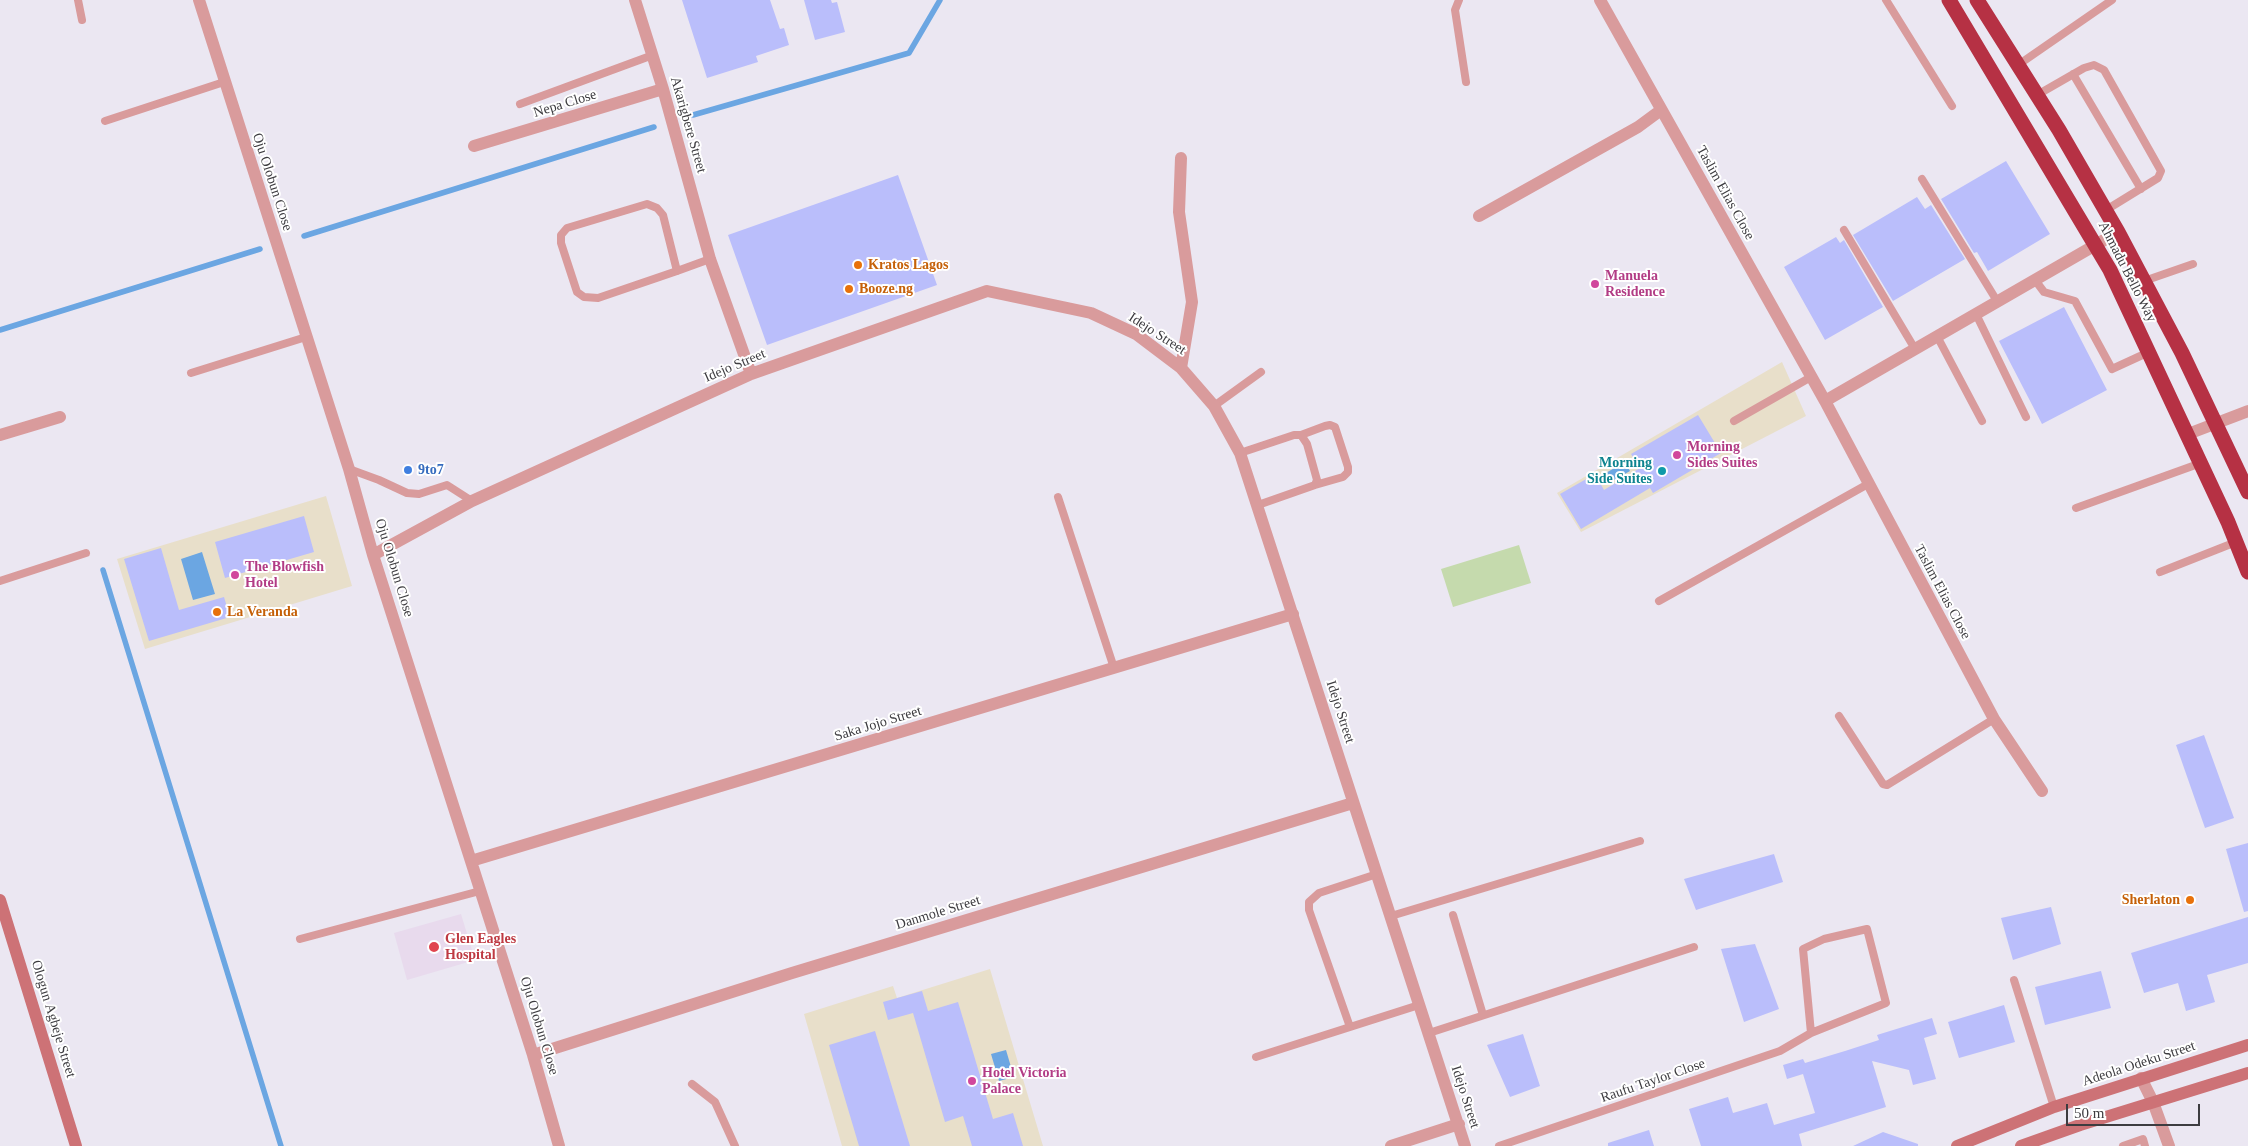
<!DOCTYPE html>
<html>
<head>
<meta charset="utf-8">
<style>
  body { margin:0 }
  #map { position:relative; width:2248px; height:1146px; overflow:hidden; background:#ebe7f2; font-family:"Times New Roman",serif }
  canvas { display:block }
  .scale { position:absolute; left:2066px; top:1104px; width:134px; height:22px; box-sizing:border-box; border:2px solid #3d3c40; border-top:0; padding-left:6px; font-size:15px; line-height:18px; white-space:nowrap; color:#3d3c40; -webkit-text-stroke:4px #fff; paint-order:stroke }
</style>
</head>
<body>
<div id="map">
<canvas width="2248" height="1146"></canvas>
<div class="scale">50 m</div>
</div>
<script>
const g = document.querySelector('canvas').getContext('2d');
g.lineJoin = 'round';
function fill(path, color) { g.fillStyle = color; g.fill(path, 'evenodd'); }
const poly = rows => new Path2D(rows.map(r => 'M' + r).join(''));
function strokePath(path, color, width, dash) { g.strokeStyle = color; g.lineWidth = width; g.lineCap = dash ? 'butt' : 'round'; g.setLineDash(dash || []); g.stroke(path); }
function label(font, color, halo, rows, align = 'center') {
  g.font = font + ' "Times New Roman",serif'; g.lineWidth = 4; g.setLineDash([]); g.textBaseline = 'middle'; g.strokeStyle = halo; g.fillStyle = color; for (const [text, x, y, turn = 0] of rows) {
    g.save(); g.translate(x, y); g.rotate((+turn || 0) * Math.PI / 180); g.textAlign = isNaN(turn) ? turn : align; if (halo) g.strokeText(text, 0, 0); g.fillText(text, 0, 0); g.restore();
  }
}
fill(poly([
  [1782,362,1806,416,1581,532,1557,493],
  [326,496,352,586,145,649,117,559],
  [990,969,1043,1146,842,1146,804,1014,893,986,897,998]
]), '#e8dfca');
fill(poly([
  [461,914,475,960,407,980,394,933]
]), '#e8daed');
fill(poly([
  [1519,545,1531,583,1453,607,1441,569]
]), '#c5daad');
fill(poly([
  [1625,462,1630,471,1609,483,1604,474],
  [202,552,215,594,193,600,181,559],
  [1006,1050,1014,1077,999,1081,991,1054]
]), '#6ba6e2');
strokePath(poly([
  [693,115,909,53,940,0],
  [304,236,654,127],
  [0,330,260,249],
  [103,570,281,1146]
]), '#6ba6e2', 5.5);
fill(poly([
  [682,0,770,0,780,29,784,28,789,45,756,56,758,62,707,78],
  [804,0,831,0,832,3,837,2,845,32,815,40],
  [2006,161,2050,234,1988,271,1977,252,1974,253,1941,199],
  [898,175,937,285,767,345,728,235],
  [1917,197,1925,209,1931,205,1965,259,1893,301,1853,235],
  [1836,237,1840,243,1844,240,1883,307,1825,340,1784,267],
  [2064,307,2107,390,2042,424,1999,341],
  [1698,415,1721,453,1653,493,1650,488,1581,529,1560,494,1595,474,1604,490,1640,468,1631,454],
  [304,516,314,552,225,578,215,542],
  [161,548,179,610,224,597,230,617,149,641,124,559],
  [2204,735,2234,818,2205,828,2176,745],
  [2248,843,2248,911,2244,912,2226,849],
  [1774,854,1783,882,1696,910,1684,879],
  [2051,907,2061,944,2013,960,2001,918],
  [2248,917,2248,963,2207,975,2215,1002,2186,1011,2178,983,2144,993,2131,953],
  [1755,944,1779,1009,1744,1022,1721,949],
  [2101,971,2111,1008,2045,1025,2035,987],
  [922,991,928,1011,958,1002,993,1119,1013,1113,1023,1146,972,1146,963,1116,945,1122,913,1013,888,1020,883,1002],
  [2004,1005,2015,1042,1959,1058,1948,1022],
  [1932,1018,1937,1034,1924,1038,1936,1079,1913,1085,1909,1070,1872,1061,1886,1107,1799,1134,1802,1146,1701,1146,1689,1109,1728,1097,1733,1113,1767,1103,1774,1125,1815,1113,1803,1074,1787,1079,1783,1065,1803,1059,1805,1063,1845,1051,1879,1040,1877,1035],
  [875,1031,910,1146,859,1146,829,1045],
  [1523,1034,1540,1086,1510,1097,1487,1045],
  [1649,1130,1654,1146,1608,1146,1608,1143],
  [1883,1132,1918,1144,1918,1146,1853,1146]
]), '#babefb');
strokePath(poly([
  [78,0,82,20],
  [1459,0,1455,10,1466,82],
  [1886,0,1952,106],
  [2018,65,2112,0],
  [2073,74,2141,189],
  [2037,95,2084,68,2094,65,2104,70,2161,171,2158,178,2106,210],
  [520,104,653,55],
  [105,121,224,82],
  [1922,179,1997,301],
  [1844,230,1915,349],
  [677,271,663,215,657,208,647,204,567,228,561,235,561,243,577,292,584,297,598,298,677,271,710,259],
  [2035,280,2044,292,2075,301,2112,369,2149,352],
  [2144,281,2193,264],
  [1976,314,2026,417],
  [1938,338,1982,421],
  [191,373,306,337],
  [1214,406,1261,372],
  [1734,421,1811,377],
  [1301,435,1325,426,1330,425,1335,427,1348,467,1348,472,1343,477,1315,485],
  [1240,453,1294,435,1301,435,1307,444,1317,480,1315,485,1258,505],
  [349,469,379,480,407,493,419,494,447,485,472,501],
  [1058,497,1114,668],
  [2076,508,2201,463],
  [2160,572,2236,542],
  [0,581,86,553],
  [1659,601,1868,484],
  [1839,716,1883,784,1887,785,1994,719],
  [1453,915,1483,1015],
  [1391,916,1640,841],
  [300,939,480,891],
  [2014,980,2054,1107],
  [1350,1027,1309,910,1309,902,1319,893,1377,874],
  [1429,1033,1694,947],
  [1256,1057,1419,1005],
  [692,1084,715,1102,735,1146],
  [1499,1146,1780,1051,1811,1033,1803,949,1824,939,1867,929,1886,1003,1811,1033],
  [2123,1146,2143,1139,2145,1146]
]), '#d99b9c', 8);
strokePath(poly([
  [199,0,349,469,373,555,533,1055,559,1146],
  [635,0,663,89,710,259,751,374],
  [1600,0,1825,401,1994,719,2042,791],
  [474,146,663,89],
  [1479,216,1638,127,1661,110],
  [1181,368,1192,302,1179,212,1181,158],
  [1825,401,2118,232],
  [2188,434,2248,411],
  [0,435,60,417],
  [373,555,472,501,751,374,987,291,1091,313,1136,334,1181,368,1214,406,1240,453,1465,1146],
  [471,861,1293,614],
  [533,1055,792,973,1353,803],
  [2141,1078,2153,1102,2169,1146],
  [1391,1146,1459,1124]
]), '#d99b9c', 12);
strokePath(poly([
  [0,900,76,1146],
  [1957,1146,2054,1107,2248,1045],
  [2021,1146,2080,1125,2248,1073]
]), '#cd7276', 12);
strokePath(poly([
  [1949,0,2110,270,2228,522,2248,572],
  [1977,0,2059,130,2118,232,2182,353,2248,492]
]), '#b63144', 15);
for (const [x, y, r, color] of [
  [858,265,5,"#e8710a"],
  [1595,284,5,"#d1479c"],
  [849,289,5,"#e8710a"],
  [1677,455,5,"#d1479c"],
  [408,470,5,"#3f7fe0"],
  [1662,471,5,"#0f9aa8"],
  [235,575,5,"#d1479c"],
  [217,612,5,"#e8710a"],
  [2190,900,5,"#e8710a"],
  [434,947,6,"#e0444e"],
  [972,1081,5,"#d1479c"]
]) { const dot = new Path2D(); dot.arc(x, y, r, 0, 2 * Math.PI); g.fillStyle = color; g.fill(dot); strokePath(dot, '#fff', 2); }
label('14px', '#3d3c40', '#fff', [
  ["Nepa Close",565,104,-17],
  ["Akarigbere Street",688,125,74],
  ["Oju Olobun Close",272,182,72],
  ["Taslim Elias Close",1725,193,61],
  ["Ahmadu Bello Way",2127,272,63],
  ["Idejo Street",1157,334,33],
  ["Idejo Street",735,366,-23],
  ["Oju Olobun Close",394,568,73],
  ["Taslim Elias Close",1942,592,62],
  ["Idejo Street",1340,712,72],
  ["Saka Jojo Street",878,724,-17],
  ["Danmole Street",938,913,-17],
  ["Ologun Agbeje Street",53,1019,73],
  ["Oju Olobun Close",539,1026,73],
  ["Adeola Odeku Street",2139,1064,-18],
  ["Raufu Taylor Close",1653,1081,-19],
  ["Idejo Street",1465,1097,72]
]);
label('bold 14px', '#c56008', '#fff', [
  ["Kratos Lagos",868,265],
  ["Booze.ng",859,289],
  ["La Veranda",227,612],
  ["Sherlaton",2180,900,"right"]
], 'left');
label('bold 14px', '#b23c85', '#fff', [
  ["Manuela",1605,276],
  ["Residence",1605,292],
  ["Morning",1687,447],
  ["Sides Suites",1687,463],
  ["The Blowfish",245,567],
  ["Hotel",245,583],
  ["Hotel Victoria",982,1073],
  ["Palace",982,1089]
], 'left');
label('bold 14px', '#0d838f', '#fff', [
  ["Morning",1652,463],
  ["Side Suites",1652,479]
], 'right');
label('bold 14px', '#366cbe', '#fff', [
  ["9to7",418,470]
], 'left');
label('bold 14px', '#be3a42', '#fff', [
  ["Glen Eagles",445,939],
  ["Hospital",445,955]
], 'left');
</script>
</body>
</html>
